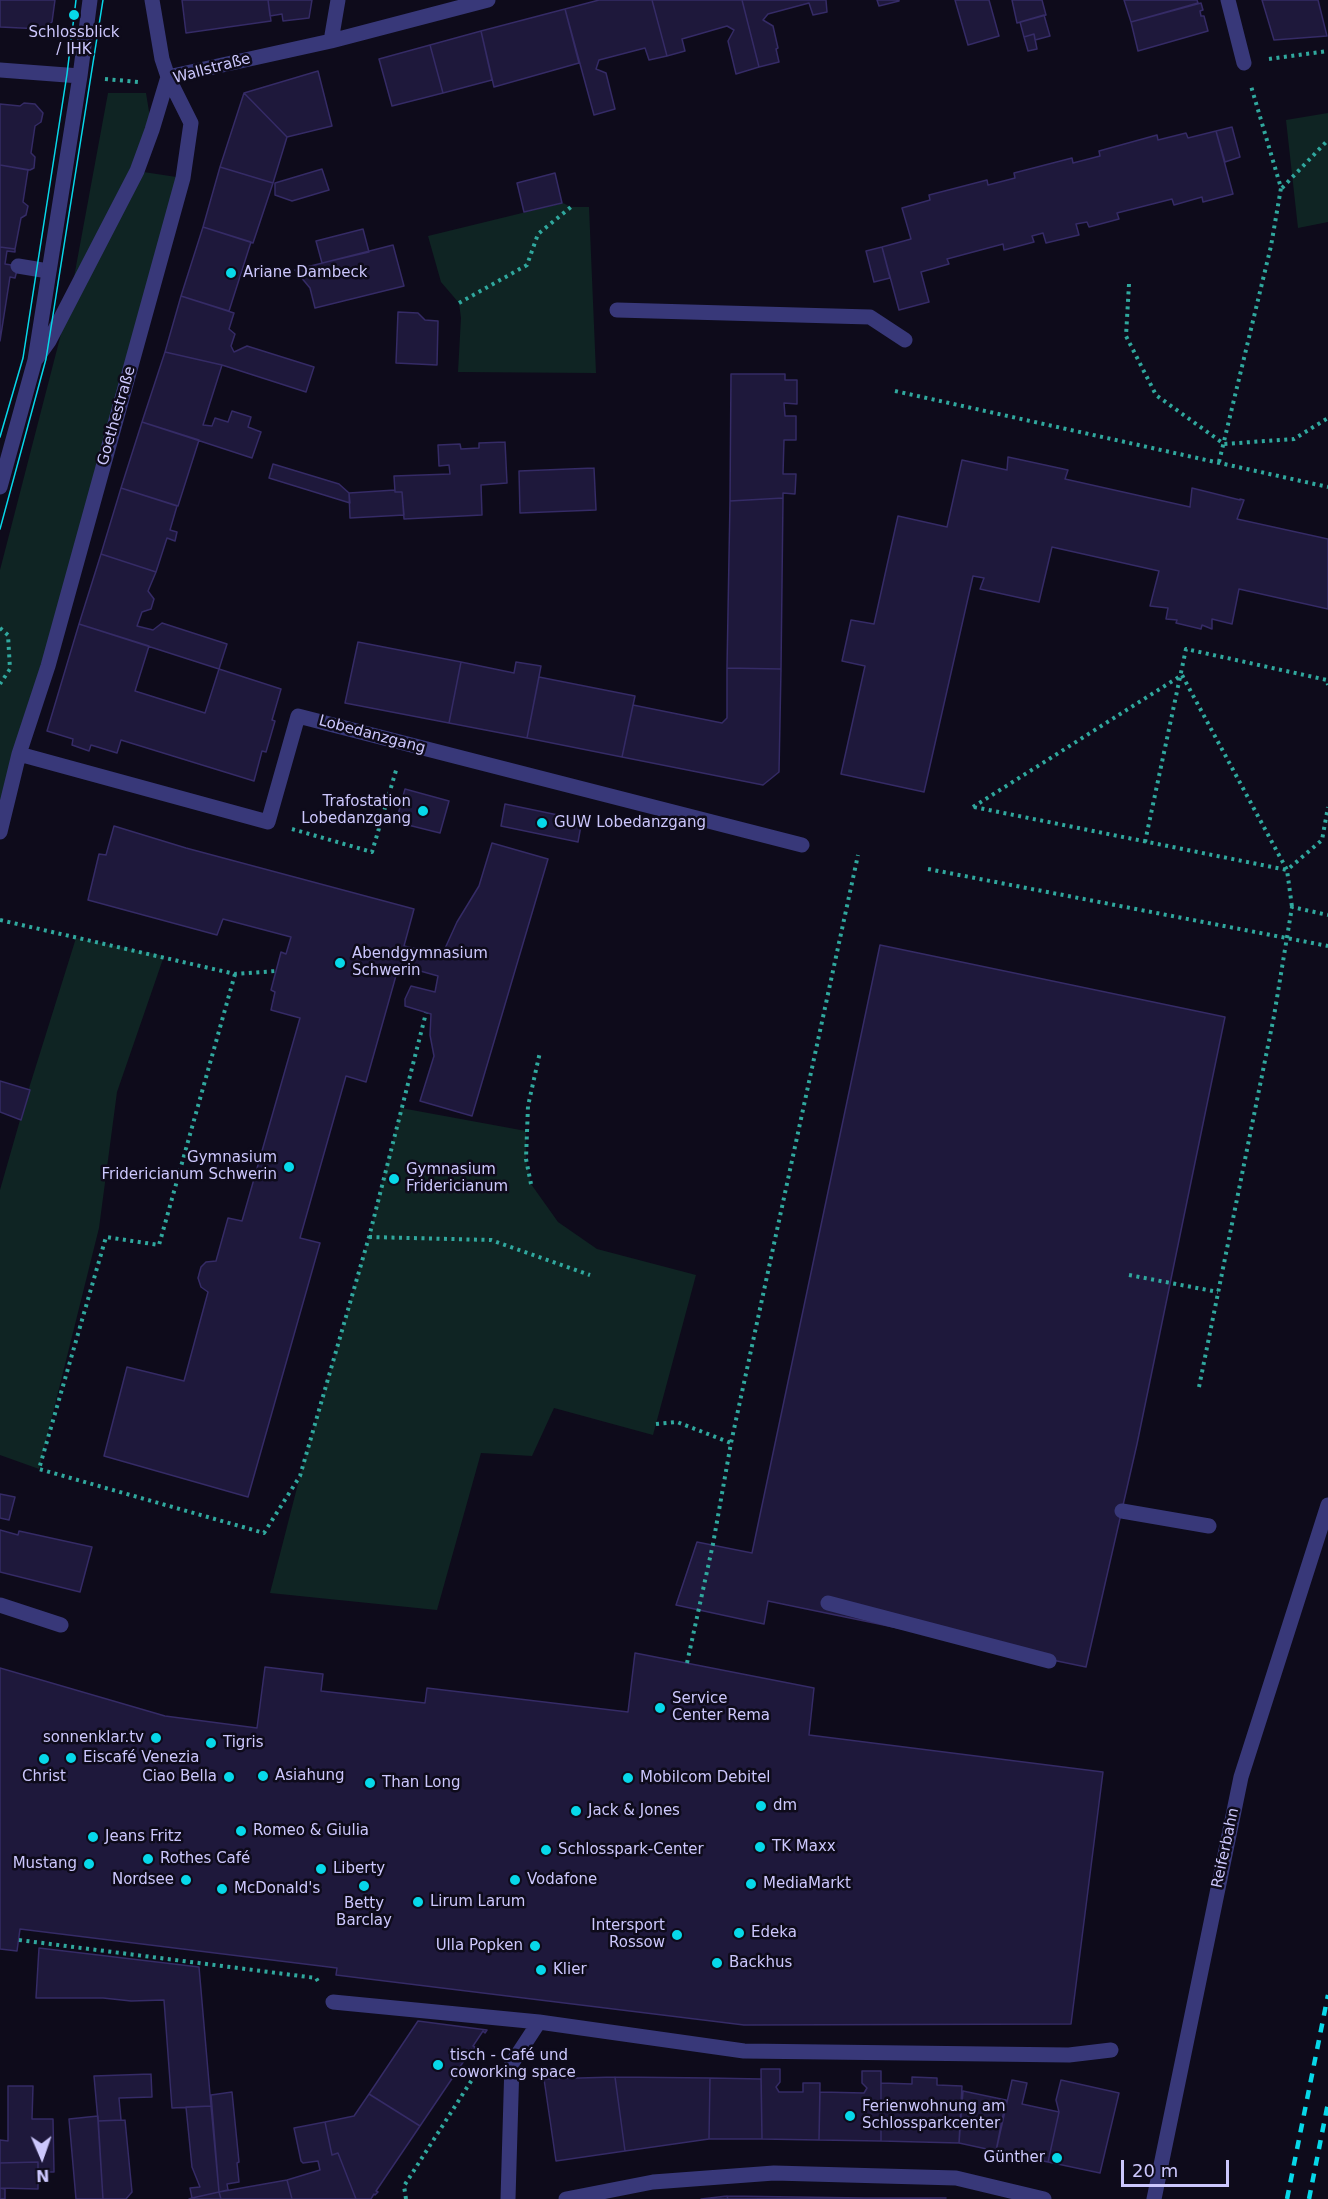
<!DOCTYPE html>
<html>
<head>
<meta charset="utf-8">
<style>
  body { margin:0 }
  #map { position:relative; width:1328px; height:2199px; overflow:hidden; background:#0e0b1b; font-family:"DejaVu Sans",sans-serif }
  canvas { display:block }
  .north { position:absolute; left:12px; top:2127px; width:60px; height:60px; -webkit-text-stroke:4px #0e0b1b; paint-order:stroke; rotate:178deg; font-size:16px; font-weight:700; line-height:24px; text-align:center; color:#ccc7fd }
  .north::after { content:''; display:block; margin:auto; width:21px; height:27px; background:#ccc7fd; clip-path:polygon(50% 0,100% 100%,50% 72%,0 100%) }
  .scale { position:absolute; left:1121px; top:2160px; width:108px; height:27px; box-sizing:border-box; border:3px solid #ccc7fd; border-top:0; padding-left:8px; font-size:18px; line-height:21px; white-space:nowrap; color:#ccc7fd; -webkit-text-stroke:4px #0e0b1b; paint-order:stroke }
</style>
</head>
<body>
<div id="map">
<canvas width="1328" height="2199"></canvas>
<div class="north">N</div>
<div class="scale">20 m</div>
</div>
<script>
const g = document.querySelector('canvas').getContext('2d');
g.lineJoin = 'round';
function fill(path, color) { g.fillStyle = color; g.fill(path, 'evenodd'); }
const poly = rows => new Path2D(rows.map(r => 'M' + r).join(''));
function strokePath(path, color, width, dash) { g.strokeStyle = color; g.lineWidth = width; g.lineCap = dash ? 'butt' : 'round'; g.setLineDash(dash || []); g.stroke(path); }
function label(font, color, halo, rows, align = 'center') {
  g.font = font + ' "DejaVu Sans",sans-serif'; g.lineWidth = 5; g.setLineDash([]); g.textBaseline = 'middle'; g.strokeStyle = halo; g.fillStyle = color; for (const [text, x, y, turn = 0] of rows) {
    g.save(); g.translate(x, y); g.rotate((+turn || 0) * Math.PI / 180); g.textAlign = isNaN(turn) ? turn : align; if (halo) g.strokeText(text, 0, 0); g.fillText(text, 0, 0); g.restore();
  }
}
fill(poly([
  [108,93,146,93,152,130,137,171,183,178,0,832,0,570,70,299],
  [1328,113,1328,222,1298,228,1286,120],
  [563,203,571,207,589,207,596,373,458,372,461,318,459,303,441,282,428,236],
  [76,938,164,956,117,1092,99,1228,39,1469,0,1455,0,1190,30,1085],
  [401,1108,526,1131,526,1159,531,1184,558,1222,597,1249,696,1275,653,1435,554,1408,532,1456,481,1453,437,1610,270,1593,300,1476,369,1237]
]), '#0f2423');
const building = poly([
  [0,0,55,0,52,22,42,29,0,27,0,0],
  [182,0,268,0,271,21,186,33,182,0],
  [268,0,312,0,309,18,283,21,282,14,270,16,268,0],
  [599,0,652,0,667,56,649,60,645,48,599,60,596,69,606,73,615,109,594,115,565,9,599,0],
  [652,0,742,0,759,67,736,74,728,41,734,30,727,26,682,39,685,51,667,56,652,0],
  [742,0,826,0,827,12,813,15,809,3,768,14,763,20,773,26,778,48,776,49,779,62,759,67,742,0],
  [877,0,899,0,899,1,879,6,877,0],
  [955,0,989,0,999,36,968,45,955,0],
  [1012,0,1042,0,1046,15,1017,23,1012,0],
  [1124,0,1197,0,1198,3,1131,22,1124,0],
  [1262,0,1318,0,1327,36,1274,40,1262,0],
  [1201,3,1203,10,1200,11,1201,16,1204,16,1208,31,1138,51,1131,22,1201,3],
  [565,9,579,63,494,87,481,31,565,9],
  [1044,15,1050,36,1035,40,1034,34,1024,37,1020,22,1044,15],
  [481,31,492,80,443,93,430,45,481,31],
  [1034,34,1037,49,1028,51,1024,37,1034,34],
  [430,45,443,93,392,106,379,59,430,45],
  [318,71,332,126,287,137,244,93,318,71],
  [244,93,287,137,273,183,220,167,244,93],
  [24,103,35,104,43,113,41,122,35,126,31,153,35,157,34,168,30,170,0,165,0,104,20,106,24,103],
  [1232,127,1240,157,1225,162,1216,131,1232,127],
  [1216,131,1233,194,1203,202,1202,197,1174,205,1172,199,1117,213,1119,219,1089,227,1087,222,1076,224,1079,235,1046,243,1043,233,1032,236,1034,242,1004,250,1003,244,947,259,949,264,921,272,929,302,899,310,882,247,911,239,902,208,930,200,929,195,987,180,988,185,1015,178,1014,173,1072,158,1073,163,1100,156,1099,151,1157,135,1158,140,1186,133,1188,138,1216,131],
  [0,165,28,170,23,202,28,206,26,215,21,218,15,249,0,247,0,165],
  [220,167,273,183,253,243,203,227,220,167],
  [322,169,329,190,292,201,275,195,275,183,322,169],
  [555,173,562,203,524,212,517,183,555,173],
  [203,227,251,242,229,311,181,296,203,227],
  [363,229,369,252,322,263,316,241,363,229],
  [393,245,404,286,315,308,310,288,295,270,393,245],
  [0,247,15,249,15,252,7,251,5,264,18,266,15,278,10,277,0,341,0,247],
  [882,247,890,278,874,282,866,251,882,247],
  [181,296,234,313,229,329,235,334,231,346,234,352,247,346,314,367,306,392,222,365,165,352,181,296],
  [398,312,418,313,425,320,438,321,437,365,396,363,398,312],
  [165,352,222,365,203,425,212,426,215,418,228,422,232,411,251,417,248,427,261,432,252,458,142,422,165,352],
  [731,374,785,374,785,380,797,380,797,404,784,403,785,416,796,416,796,440,784,440,783,474,796,474,795,494,783,493,783,498,730,501,731,374],
  [142,422,199,440,178,506,121,488,142,422],
  [505,442,507,483,481,485,482,515,404,519,402,492,395,492,394,476,450,474,449,465,439,466,438,445,460,444,461,449,479,448,479,443,505,442],
  [1008,457,1068,470,1065,479,1190,507,1192,488,1240,500,1240,499,1244,500,1237,519,1328,539,1328,609,1239,589,1232,624,1212,619,1212,629,1202,625,1201,629,1176,623,1177,620,1166,619,1168,608,1150,606,1159,571,1052,547,1039,602,980,589,984,578,973,576,924,792,841,774,865,666,842,661,851,620,874,624,898,516,947,527,962,460,1007,470,1008,457],
  [273,464,339,484,349,493,350,503,269,478,273,464],
  [594,468,596,510,520,513,519,471,594,468],
  [121,488,177,506,170,530,177,532,175,541,167,538,156,572,101,554,121,488],
  [395,490,395,492,402,492,404,515,350,518,349,493,395,490],
  [783,498,781,669,727,668,730,501,783,498],
  [101,554,156,572,148,591,154,599,151,609,142,612,137,626,153,630,162,623,227,644,219,669,79,624,101,554],
  [79,624,149,646,135,691,205,713,219,669,281,689,272,720,275,721,266,752,262,751,254,781,121,740,117,753,91,745,89,751,72,745,73,739,47,731,79,624],
  [358,642,461,662,449,723,345,703,358,642],
  [461,662,514,673,516,662,541,666,527,738,449,723,461,662],
  [727,668,781,669,779,772,763,785,622,757,633,705,722,723,727,718,727,668],
  [539,677,635,696,622,757,527,738,539,677],
  [405,789,449,801,440,833,396,822,405,789],
  [505,804,582,820,578,842,501,826,505,804],
  [114,826,186,848,414,909,404,946,442,955,457,922,479,886,492,843,548,859,472,1116,420,1101,434,1056,430,1035,431,1014,405,1006,405,999,411,986,435,992,438,976,399,965,366,1082,346,1076,300,1238,320,1243,248,1497,104,1456,127,1367,184,1381,208,1292,201,1287,198,1278,201,1267,206,1262,216,1261,228,1218,242,1221,300,1018,271,1010,275,992,271,990,281,952,286,954,291,937,223,919,217,935,88,900,99,854,106,855,114,826],
  [880,945,1225,1017,1137,1444,1086,1667,768,1601,764,1624,676,1605,697,1542,752,1553,880,945],
  [0,1081,30,1090,21,1120,0,1112,0,1081],
  [0,1494,15,1497,9,1520,0,1518,0,1494],
  [0,1530,18,1535,19,1531,92,1547,80,1592,0,1572,0,1530],
  [635,1653,814,1688,809,1735,1103,1772,1071,2024,744,2025,336,1975,337,1968,20,1929,17,1951,0,1949,0,1668,165,1716,257,1728,265,1667,323,1674,321,1691,425,1703,427,1688,628,1712,635,1653],
  [39,1948,199,1967,211,2106,172,2108,164,2000,131,2001,103,1998,36,1998,39,1948],
  [418,2021,487,2030,485,2033,483,2031,473,2046,475,2047,473,2050,472,2049,420,2126,369,2094,418,2021],
  [761,2069,780,2069,780,2082,776,2087,779,2092,803,2092,803,2083,820,2083,819,2140,762,2139,761,2069],
  [862,2071,881,2071,881,2141,819,2140,820,2092,864,2093,867,2088,862,2083,862,2071],
  [151,2074,152,2097,119,2098,121,2120,98,2121,94,2076,151,2074],
  [615,2077,710,2078,709,2139,625,2151,615,2077],
  [615,2077,625,2151,556,2161,544,2079,615,2077],
  [912,2077,937,2078,937,2085,962,2086,959,2143,881,2141,881,2083,912,2084,912,2077],
  [710,2078,761,2079,762,2139,709,2139,710,2078],
  [1012,2080,1027,2083,1022,2104,1059,2112,1048,2162,996,2151,1012,2080],
  [1061,2080,1119,2093,1100,2173,1048,2162,1059,2112,1056,2100,1061,2080],
  [8,2086,33,2086,32,2119,53,2119,54,2172,38,2172,38,2162,0,2163,0,2140,8,2141,8,2086],
  [963,2091,1006,2100,996,2151,959,2143,963,2091],
  [232,2092,239,2162,237,2163,239,2182,227,2184,228,2190,219,2192,211,2095,232,2092],
  [369,2094,420,2126,376,2191,378,2192,375,2195,374,2194,371,2199,356,2199,338,2153,332,2155,325,2122,354,2116,369,2094],
  [211,2106,219,2192,192,2198,190,2188,200,2187,192,2167,186,2107,211,2106],
  [98,2116,103,2199,76,2199,69,2119,98,2116],
  [125,2120,132,2192,126,2199,103,2199,98,2121,125,2120],
  [325,2122,332,2155,338,2153,356,2199,292,2199,287,2180,320,2170,318,2161,303,2163,301,2161,294,2128,325,2122],
  [38,2162,38,2189,0,2188,0,2163,38,2162],
  [287,2180,292,2199,221,2199,219,2192,287,2180],
  [0,2188,5,2189,5,2199,0,2199,0,2188],
  [219,2192,221,2199,189,2199,192,2198,219,2192],
  [727,2196,728,2199,701,2199,727,2196],
  [727,2196,864,2198,728,2199,727,2196],
  [864,2198,946,2198,864,2199,864,2198]
]);
fill(building, '#1e183b');
strokePath(building, '#352b66', 1.5);
strokePath(poly([
  [1269,59,1328,51],
  [105,79,139,82],
  [1282,188,1328,140],
  [1129,284,1126,336,1156,395,1224,444,1294,439,1328,418],
  [459,303,527,265,538,234,571,207],
  [895,391,1328,487],
  [1219,462,1271,246,1281,188,1251,86],
  [0,628,8,635,10,669,0,684],
  [973,807,1182,675,1287,870,1322,840,1328,807],
  [974,807,1287,870,1292,907],
  [292,829,372,852,397,767],
  [1145,842,1186,649,1327,680,1328,685],
  [928,869,1328,946],
  [0,920,235,974,276,971],
  [235,974,159,1245,106,1237,39,1469,264,1533,300,1476,369,1237,426,1013],
  [531,1184,526,1159,528,1106,540,1052],
  [369,1237,491,1240,590,1275],
  [1129,1275,1218,1292],
  [1199,1387,1274,1016,1292,907,1328,915],
  [656,1424,677,1422,731,1443],
  [687,1663,713,1544,731,1443,858,855],
  [19,1940,316,1978,319,1983],
  [406,2199,404,2186,475,2075,485,2072]
]), '#30a89e', 4, [3, 4.5]);
strokePath(poly([
  [1228,0,1244,63],
  [18,266,48,271],
  [617,310,870,317,905,340],
  [1122,1511,1209,1526],
  [828,1603,1049,1661],
  [0,1605,61,1625],
  [333,2002,539,2022,744,2051,1069,2055,1111,2050],
  [508,2199,512,2063,539,2022]
]), '#383879', 15);
strokePath(poly([
  [331,41,338,0],
  [0,70,80,76],
  [168,77,331,41,488,0],
  [36,359,49,341,137,171,152,130,168,77],
  [0,487,35,360,80,76,90,0],
  [19,754,268,822,298,716,802,845],
  [0,832,19,754,48,666,183,178,191,123,168,77,162,59,152,0],
  [566,2199,653,2182,774,2173,956,2178,1044,2199],
  [1154,2199,1241,1777,1328,1505]
]), '#383879', 15);
strokePath(poly([
  [0,437,23,358,67,74,76,0],
  [0,529,46,359,103,0]
]), '#07d8e9', 1.5);
strokePath(poly([
  [1287,2199,1328,1995],
  [1309,2199,1328,2103]
]), '#07d8e9', 4.5, [9, 8]);
for (const [x, y, r, color] of [
  [74,15,6,"#07d8e9"],
  [231,273,6,"#07d8e9"],
  [423,811,6,"#07d8e9"],
  [542,823,6,"#07d8e9"],
  [340,963,6,"#07d8e9"],
  [289,1167,6,"#07d8e9"],
  [394,1179,6,"#07d8e9"],
  [660,1708,6,"#07d8e9"],
  [156,1738,6,"#07d8e9"],
  [211,1743,6,"#07d8e9"],
  [71,1758,6,"#07d8e9"],
  [44,1759,6,"#07d8e9"],
  [263,1776,6,"#07d8e9"],
  [229,1777,6,"#07d8e9"],
  [628,1778,6,"#07d8e9"],
  [370,1783,6,"#07d8e9"],
  [761,1806,6,"#07d8e9"],
  [576,1811,6,"#07d8e9"],
  [241,1831,6,"#07d8e9"],
  [93,1837,6,"#07d8e9"],
  [760,1847,6,"#07d8e9"],
  [546,1850,6,"#07d8e9"],
  [148,1859,6,"#07d8e9"],
  [89,1864,6,"#07d8e9"],
  [321,1869,6,"#07d8e9"],
  [186,1880,6,"#07d8e9"],
  [515,1880,6,"#07d8e9"],
  [751,1884,6,"#07d8e9"],
  [364,1886,6,"#07d8e9"],
  [222,1889,6,"#07d8e9"],
  [418,1902,6,"#07d8e9"],
  [739,1933,6,"#07d8e9"],
  [677,1935,6,"#07d8e9"],
  [535,1946,6,"#07d8e9"],
  [717,1963,6,"#07d8e9"],
  [541,1970,6,"#07d8e9"],
  [438,2065,6,"#07d8e9"],
  [850,2116,6,"#07d8e9"],
  [1057,2158,6,"#07d8e9"]
]) { const dot = new Path2D(); dot.arc(x, y, r, 0, 2 * Math.PI); g.fillStyle = color; g.fill(dot); strokePath(dot, '#0e0b1b', 2); }
label('15px', '#ccc7fd', '#0e0b1b', [
  ["Schlossblick",74,33,"center"],
  ["/ IHK",74,50,"center"],
  ["Ariane Dambeck",243,273],
  ["Trafostation",411,802,"right"],
  ["Lobedanzgang",411,819,"right"],
  ["GUW Lobedanzgang",554,823],
  ["Abendgymnasium",352,954],
  ["Schwerin",352,971],
  ["Gymnasium",277,1158,"right"],
  ["Fridericianum Schwerin",277,1175,"right"],
  ["Gymnasium",406,1170],
  ["Fridericianum",406,1187],
  ["Service",672,1699],
  ["Center Rema",672,1716],
  ["sonnenklar.tv",144,1738,"right"],
  ["Tigris",223,1743],
  ["Eiscafé Venezia",83,1758],
  ["Asiahung",275,1776],
  ["Christ",44,1777,"center"],
  ["Ciao Bella",217,1777,"right"],
  ["Mobilcom Debitel",640,1778],
  ["Than Long",382,1783],
  ["dm",773,1806],
  ["Jack & Jones",588,1811],
  ["Romeo & Giulia",253,1831],
  ["Jeans Fritz",105,1837],
  ["TK Maxx",772,1847],
  ["Schlosspark-Center",558,1850],
  ["Rothes Café",160,1859],
  ["Mustang",77,1864,"right"],
  ["Liberty",333,1869],
  ["Nordsee",174,1880,"right"],
  ["Vodafone",527,1880],
  ["MediaMarkt",763,1884],
  ["McDonald's",234,1889],
  ["Lirum Larum",430,1902],
  ["Betty",364,1904,"center"],
  ["Barclay",364,1921,"center"],
  ["Intersport",665,1926,"right"],
  ["Rossow",665,1943,"right"],
  ["Edeka",751,1933],
  ["Ulla Popken",523,1946,"right"],
  ["Backhus",729,1963],
  ["Klier",553,1970],
  ["tisch - Café und",450,2056],
  ["coworking space",450,2073],
  ["Ferienwohnung am",862,2107],
  ["Schlossparkcenter",862,2124],
  ["Günther",1045,2158,"right"]
], 'left');
label('15px', '#ccc7fd', '#0e0b1b', [
  ["Wallstraße",212,69,-15],
  ["Goethestraße",117,416,-74],
  ["Lobedanzgang",372,735,15],
  ["Reiferbahn",1226,1848,-78]
]);
</script>
</body>
</html>
